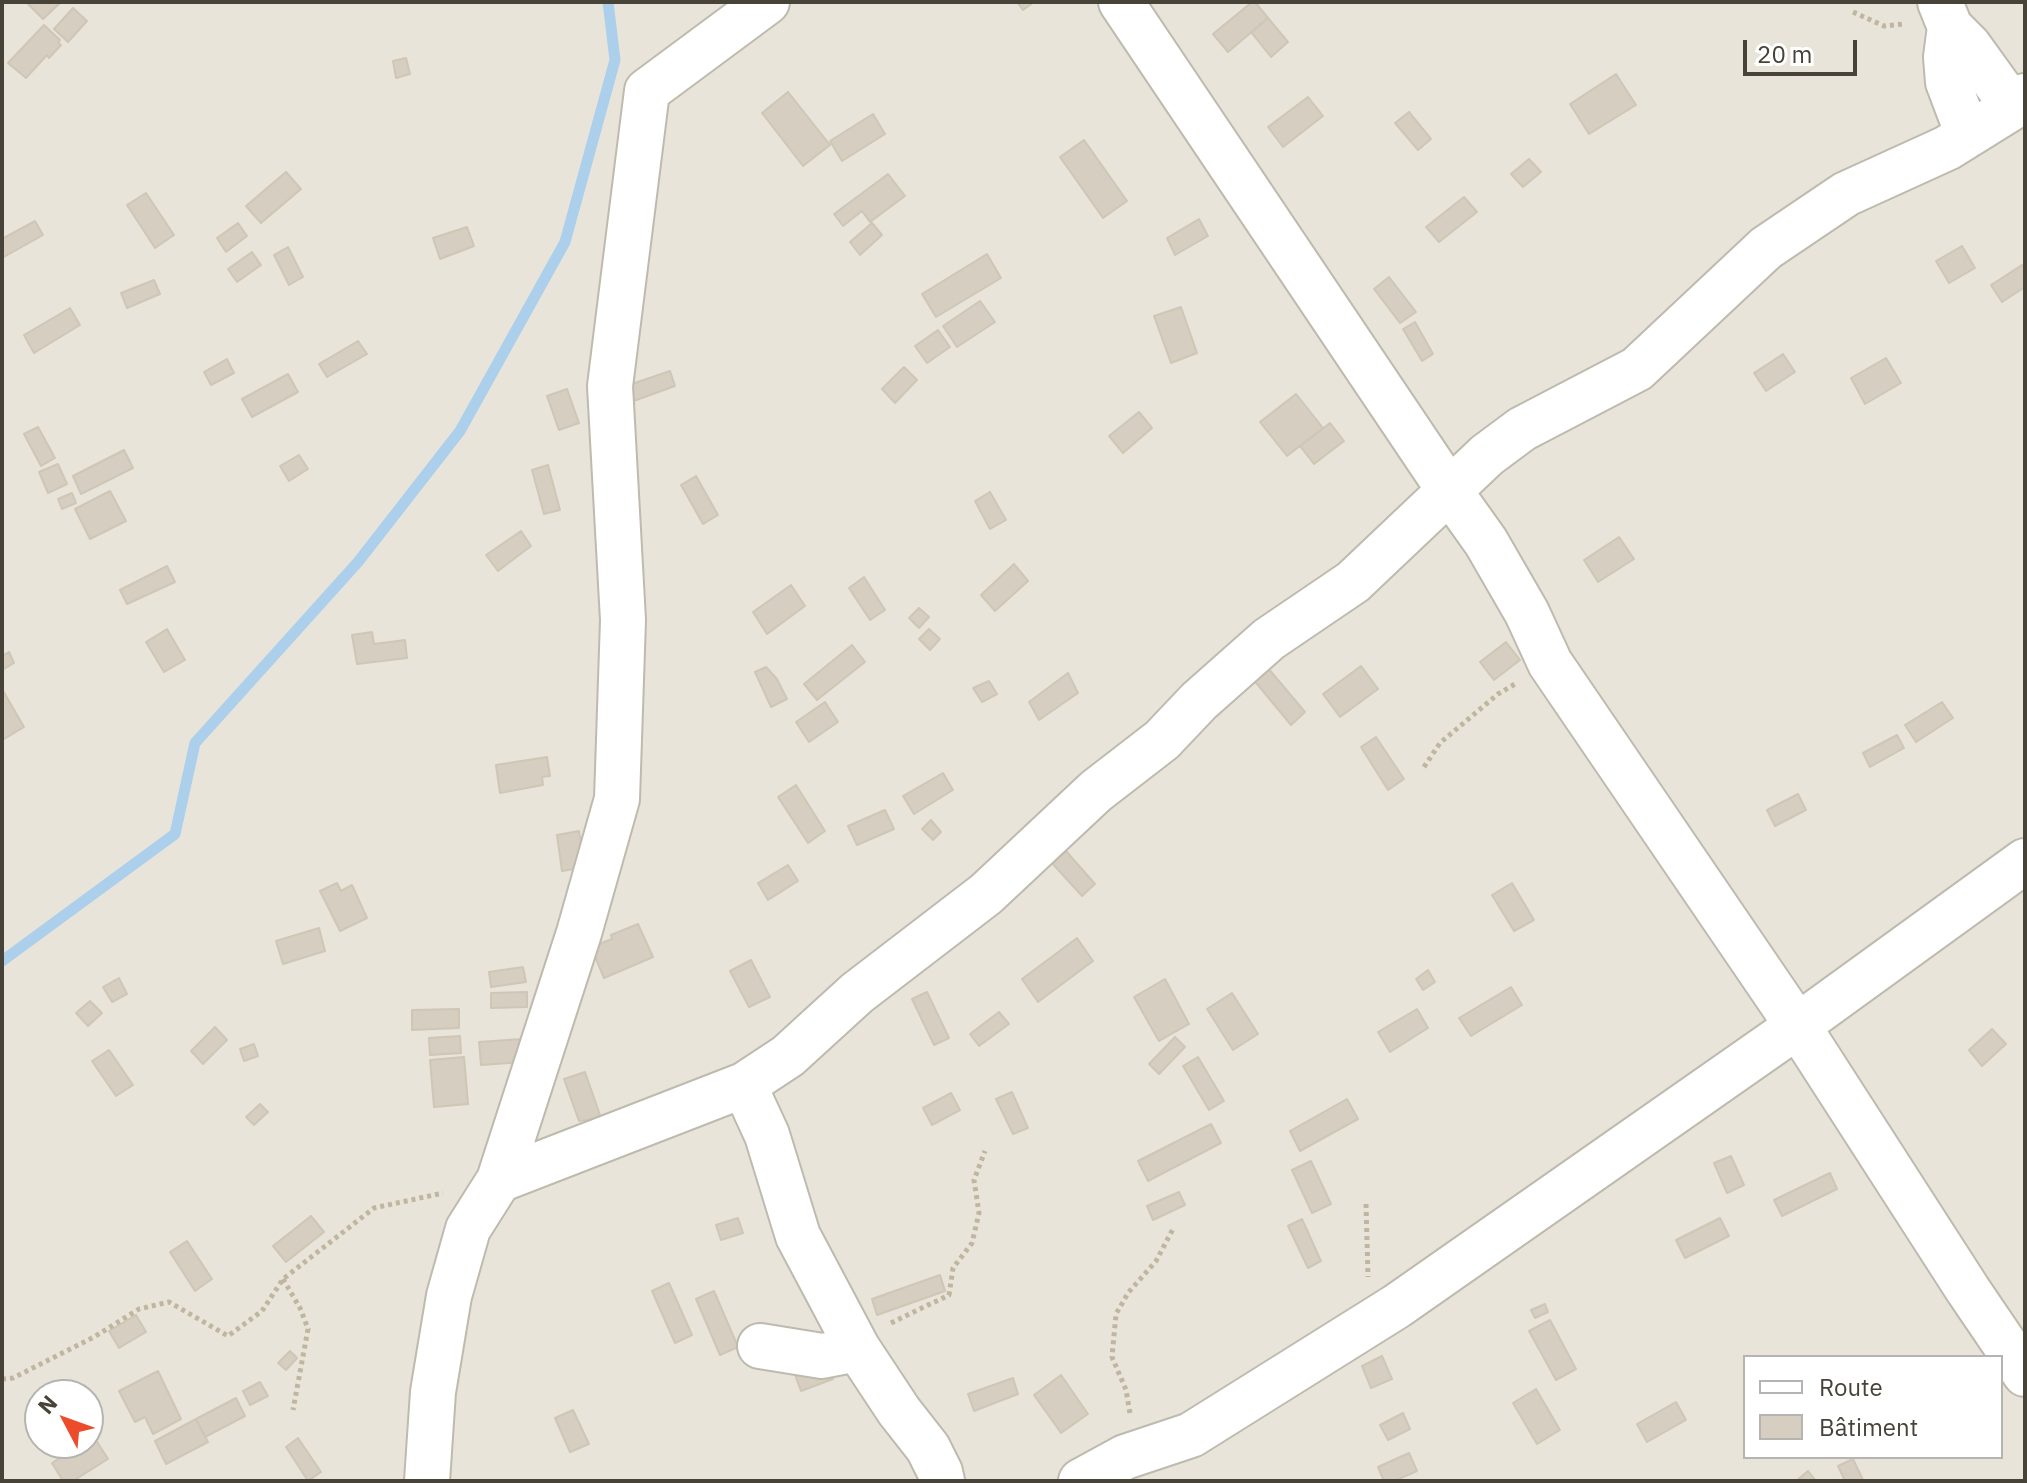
<!DOCTYPE html>
<html>
<head>
<meta charset="utf-8">
<style>
  body { margin:0 }
  #map { position:relative; width:2027px; height:1483px; overflow:hidden; background:#f4f2eb; font-family:"IBM Plex Sans",sans-serif }
  canvas { display:block }
  .frame { position:absolute; inset:0; border:4px solid #484339; pointer-events:none }
  .legend { position:absolute; left:1743px; top:1355px; width:260px; height:104px; box-sizing:border-box; background:#fff; border:2px solid #b6b4b0; margin:0; padding:10px 14px; list-style:none; font-size:24px; color:#484339 }
  .legend li { display:flex; align-items:center; gap:16px; height:40px }
  .legend b { width:40px; border:2px solid #b6b4b0 }
  .north { position:absolute; left:24px; top:1379px; width:80px; height:80px; box-sizing:border-box; background:#fff; border:2px solid #b6b4b0; border-radius:50%; rotate:311deg; font-size:22px; font-weight:700; line-height:32px; text-align:center; color:#484339 }
  .north::after { content:''; display:block; margin:auto; width:28px; height:36px; background:#eb4d2b; clip-path:polygon(50% 0,100% 100%,50% 72%,0 100%) }
  .scale { position:absolute; left:1743px; top:40px; width:114px; height:36px; box-sizing:border-box; border:4px solid #484339; border-top:0; padding-left:10px; font-size:24px; line-height:28px; white-space:nowrap; color:#484339; -webkit-text-stroke:6px #fff; paint-order:stroke }
</style>
</head>
<body>
<div id="map">
<canvas width="2027" height="1483"></canvas>
<div class="frame"></div>
<ul class="legend">
<li><b style="height:10px;background:#fff"></b>Route</li>
<li><b style="height:22px;background:#d5cec1"></b>Bâtiment</li>
</ul>
<div class="north">N</div>
<div class="scale">20 m</div>
</div>
<script>
const g = document.querySelector('canvas').getContext('2d');
g.lineJoin = 'round';
function fill(path, color) { g.fillStyle = color; g.fill(path, 'evenodd'); }
const poly = rows => new Path2D(rows.map(r => 'M' + r).join(''));
function strokePath(path, color, width, dash) { g.strokeStyle = color; g.lineWidth = width; g.lineCap = dash ? 'butt' : 'round'; g.setLineDash(dash || []); g.stroke(path); }
fill(poly([
  [2,2,2025,2,2025,1481,2,1481],
  [1745,1357,2001,1357,2001,1457,1745,1457],
  [40,1395,88,1395,88,1443,40,1443]
]), '#e8e4d9');
strokePath(poly([
  [2,961,175,834,195,743,358,562,460,431,565,242,615,60,608,2]
]), '#acd0ec', 11);
const building = poly([
  [26,2,61,2,43,19,26,2],
  [1017,2,1034,2,1023,10,1017,2],
  [1252,2,1255,2,1268,18,1228,52,1213,34,1252,2],
  [73,8,87,21,68,42,54,29,73,8],
  [1268,18,1288,42,1271,57,1251,32,1268,18],
  [44,25,60,40,58,43,61,45,49,58,47,55,26,78,8,63,44,25],
  [406,58,410,74,396,78,393,61,406,58],
  [1616,74,1636,105,1589,134,1570,104,1616,74],
  [788,92,830,145,803,166,762,113,788,92],
  [1308,97,1323,116,1283,147,1268,127,1308,97],
  [1409,112,1431,139,1418,150,1395,123,1409,112],
  [873,114,885,134,842,161,830,141,873,114],
  [1084,140,1127,201,1103,218,1060,157,1084,140],
  [1529,159,1541,172,1523,187,1511,174,1529,159],
  [286,172,301,189,261,223,246,206,286,172],
  [888,174,905,196,870,222,862,211,843,226,834,214,888,174],
  [146,193,174,235,155,248,127,205,146,193],
  [1464,197,1477,212,1439,242,1426,227,1464,197],
  [1199,219,1208,236,1175,255,1167,238,1199,219],
  [35,221,43,235,2,258,2,239,35,221],
  [238,223,247,236,226,252,217,238,238,223],
  [872,223,882,235,860,255,850,242,872,223],
  [467,227,474,246,440,259,433,238,467,227],
  [1962,246,1975,268,1949,283,1936,261,1962,246],
  [288,247,303,277,289,285,274,255,288,247],
  [252,252,261,265,237,282,228,269,252,252],
  [987,254,1001,278,936,317,922,294,987,254],
  [2022,265,2025,270,2025,287,2002,302,1991,285,2022,265],
  [1389,277,1416,312,1400,323,1374,289,1389,277],
  [154,280,160,294,127,308,121,293,154,280],
  [980,301,995,322,957,347,943,326,980,301],
  [1181,307,1197,353,1171,363,1154,316,1181,307],
  [70,308,80,325,34,353,24,335,70,308],
  [1415,322,1433,354,1422,361,1403,329,1415,322],
  [938,330,950,347,927,363,915,346,938,330],
  [358,341,367,354,327,377,319,364,358,341],
  [1783,354,1795,372,1766,391,1754,373,1783,354],
  [1886,358,1901,383,1865,404,1851,378,1886,358],
  [227,359,234,373,211,385,204,372,227,359],
  [904,367,917,380,895,403,882,389,904,367],
  [670,371,675,386,628,403,623,387,670,371],
  [288,374,298,392,252,417,242,399,288,374],
  [567,389,579,423,559,430,547,396,567,389],
  [1296,394,1323,428,1287,456,1260,422,1296,394],
  [1139,412,1152,428,1123,453,1109,436,1139,412],
  [1330,423,1344,441,1314,464,1300,446,1330,423],
  [38,427,55,458,41,466,24,434,38,427],
  [124,450,133,468,81,494,73,476,124,450],
  [299,455,308,469,289,481,280,466,299,455],
  [58,464,67,484,48,493,39,472,58,464],
  [548,465,560,510,544,514,532,470,548,465],
  [696,476,718,515,703,524,681,485,696,476],
  [110,491,126,521,90,539,75,509,110,491],
  [990,492,1006,520,990,529,975,501,990,492],
  [72,493,76,503,62,509,58,499,72,493],
  [521,531,531,546,498,571,486,555,521,531],
  [1619,537,1634,559,1598,582,1584,560,1619,537],
  [1014,564,1028,581,995,611,981,595,1014,564],
  [167,566,175,582,127,604,120,590,167,566],
  [864,577,885,610,870,620,849,588,864,577],
  [791,585,805,606,767,634,753,612,791,585],
  [919,608,929,617,919,628,909,618,919,608],
  [167,629,185,660,164,672,146,642,167,629],
  [929,629,940,639,930,650,919,639,929,629],
  [372,632,374,644,405,640,407,658,357,664,352,635,372,632],
  [1506,642,1520,660,1494,680,1480,662,1506,642],
  [852,645,865,662,817,700,804,684,852,645],
  [9,652,14,663,2,670,2,656,9,652],
  [1361,666,1378,689,1340,717,1323,694,1361,666],
  [766,667,777,679,787,699,771,707,755,672,766,667],
  [1267,667,1305,712,1291,725,1253,679,1267,667],
  [1068,673,1078,693,1039,720,1029,702,1068,673],
  [989,681,997,694,982,702,973,688,989,681],
  [2,689,24,727,4,739,2,735,2,689],
  [825,702,838,722,809,742,796,722,825,702],
  [1942,702,1953,718,1916,742,1905,725,1942,702],
  [1897,735,1904,748,1870,767,1863,753,1897,735],
  [1376,737,1404,779,1388,790,1361,747,1376,737],
  [547,757,550,776,542,777,543,785,500,793,496,765,547,757],
  [943,773,953,790,914,814,903,796,943,773],
  [796,785,825,831,808,843,778,797,796,785],
  [1798,794,1806,810,1775,826,1767,810,1798,794],
  [885,810,894,829,857,845,848,826,885,810],
  [931,820,941,832,933,840,922,829,931,820],
  [579,831,585,867,562,871,557,835,579,831],
  [1066,851,1095,884,1082,896,1052,863,1066,851],
  [788,865,798,881,768,900,758,883,788,865],
  [337,883,341,891,352,885,367,918,340,931,320,891,337,883],
  [1512,883,1534,920,1514,931,1492,895,1512,883],
  [638,924,653,957,604,978,591,947,612,939,611,935,638,924],
  [319,928,325,951,283,964,276,941,319,928],
  [1077,938,1093,961,1038,1002,1022,979,1077,938],
  [751,960,770,997,749,1007,730,971,751,960],
  [523,967,526,982,491,987,489,972,523,967],
  [1428,970,1435,982,1423,990,1416,979,1428,970],
  [119,978,127,994,112,1002,103,987,119,978],
  [1165,979,1189,1024,1159,1041,1134,997,1165,979],
  [1511,987,1522,1005,1471,1036,1459,1018,1511,987],
  [527,992,527,1007,491,1008,491,993,527,992],
  [927,992,949,1038,934,1045,912,999,927,992],
  [1232,993,1258,1034,1233,1050,1207,1009,1232,993],
  [90,1001,102,1013,88,1026,76,1013,90,1001],
  [459,1009,459,1028,412,1030,412,1010,459,1009],
  [1417,1009,1428,1028,1390,1052,1378,1032,1417,1009],
  [999,1012,1009,1024,979,1046,970,1034,999,1012],
  [215,1027,227,1040,203,1064,191,1051,215,1027],
  [1992,1029,2006,1044,1982,1066,1969,1050,1992,1029],
  [460,1036,461,1053,430,1055,429,1038,460,1036],
  [1175,1037,1185,1047,1159,1074,1149,1064,1175,1037],
  [521,1039,523,1062,481,1065,479,1042,521,1039],
  [254,1044,258,1056,244,1061,240,1049,254,1044],
  [109,1050,133,1085,116,1096,92,1061,109,1050],
  [464,1057,468,1104,434,1107,430,1060,464,1057],
  [1198,1057,1224,1101,1209,1110,1183,1066,1198,1057],
  [585,1072,601,1118,579,1121,564,1079,585,1072],
  [1012,1092,1028,1128,1013,1134,996,1099,1012,1092],
  [951,1093,960,1110,932,1125,923,1108,951,1093],
  [1347,1099,1358,1119,1300,1151,1290,1131,1347,1099],
  [260,1104,268,1112,254,1125,246,1117,260,1104],
  [1211,1124,1221,1143,1148,1181,1138,1161,1211,1124],
  [1731,1156,1744,1185,1727,1193,1714,1163,1731,1156],
  [1311,1161,1331,1204,1312,1213,1292,1170,1311,1161],
  [1830,1173,1837,1189,1782,1216,1774,1200,1830,1173],
  [1179,1192,1185,1205,1153,1220,1147,1206,1179,1192],
  [311,1216,324,1232,286,1262,273,1246,311,1216],
  [738,1218,743,1233,721,1240,716,1225,738,1218],
  [1720,1218,1729,1236,1685,1258,1676,1240,1720,1218],
  [1302,1219,1321,1261,1308,1268,1288,1226,1302,1219],
  [187,1241,212,1279,195,1291,170,1252,187,1241],
  [940,1275,945,1291,877,1315,872,1299,940,1275],
  [669,1283,692,1335,675,1343,652,1291,669,1283],
  [714,1291,738,1347,720,1355,696,1299,714,1291],
  [1545,1304,1548,1312,1535,1318,1531,1310,1545,1304],
  [136,1315,146,1332,119,1348,109,1331,136,1315],
  [1550,1320,1576,1369,1556,1380,1529,1331,1550,1320],
  [290,1351,297,1358,286,1370,278,1363,290,1351],
  [1382,1356,1392,1379,1371,1388,1362,1366,1382,1356],
  [826,1361,833,1379,801,1391,794,1372,826,1361],
  [158,1371,181,1419,153,1434,145,1417,135,1422,119,1391,158,1371],
  [1061,1375,1088,1414,1061,1433,1034,1395,1061,1375],
  [1013,1378,1018,1394,974,1411,968,1394,1013,1378],
  [260,1382,268,1396,250,1405,243,1391,260,1382],
  [1536,1389,1560,1430,1537,1444,1513,1403,1536,1389],
  [236,1398,245,1416,205,1437,196,1419,236,1398],
  [1676,1402,1686,1420,1647,1442,1637,1424,1676,1402],
  [573,1410,589,1444,570,1452,555,1418,573,1410],
  [38,1411,40,1414,40,1443,26,1418,38,1411],
  [1403,1413,1410,1429,1388,1440,1380,1425,1403,1413],
  [196,1419,208,1442,166,1464,155,1441,196,1419],
  [94,1437,108,1459,73,1481,63,1481,52,1463,83,1443,88,1443,88,1440,94,1437],
  [298,1438,321,1472,308,1481,286,1447,298,1438],
  [40,1443,56,1443,56,1444,44,1450,40,1443],
  [1409,1453,1417,1471,1394,1481,1384,1481,1378,1467,1409,1453],
  [1853,1459,1863,1480,1845,1481,1838,1466,1853,1459],
  [1808,1471,1816,1481,1796,1481,1808,1471]
]);
fill(building, '#d5cec1');
strokePath(building, '#cfc6b5', 2);
const minor = poly([
  [1121,2,1449,490,1486,542,1527,613,1550,663,1807,1040,1968,1290,2025,1374],
  [1940,2,1950,27,1969,46,2013,107],
  [1950,27,1946,57,1948,82,1968,135],
  [744,1085,767,1135,798,1236,858,1349,899,1411,928,1448,940,1472,942,1481],
  [499,1180,744,1085,788,1056,857,993,986,894,1096,791,1162,740,1199,701,1269,639,1353,582,1487,455,1522,429,1637,369,1766,248,1803,223,1846,194,1947,148,2013,107,2025,96],
  [760,1346,822,1356,858,1349],
  [427,1481,433,1392,449,1296,468,1229,499,1180,579,933,617,799,623,620,610,386,647,91,767,2],
  [1081,1481,1125,1457,1191,1435,1397,1306,1796,1027,2025,861]
]);
strokePath(minor, '#bfbaae', 48);
strokePath(poly([
  [1853,12,1884,26,1904,24],
  [1424,767,1440,743,1498,694,1515,684],
  [1366,1204,1368,1277],
  [283,1279,300,1308,308,1329,293,1410],
  [891,1323,949,1295,953,1268,972,1243,979,1213,974,1180,985,1151],
  [2,1379,13,1378,94,1337,139,1309,169,1302,228,1336,262,1311,283,1279,374,1208,443,1193],
  [1130,1413,1126,1390,1112,1357,1116,1314,1128,1293,1156,1261,1173,1229]
]), '#c0b6a0', 5, [4, 4]);
strokePath(minor, '#fff', 44);
</script>
</body>
</html>
